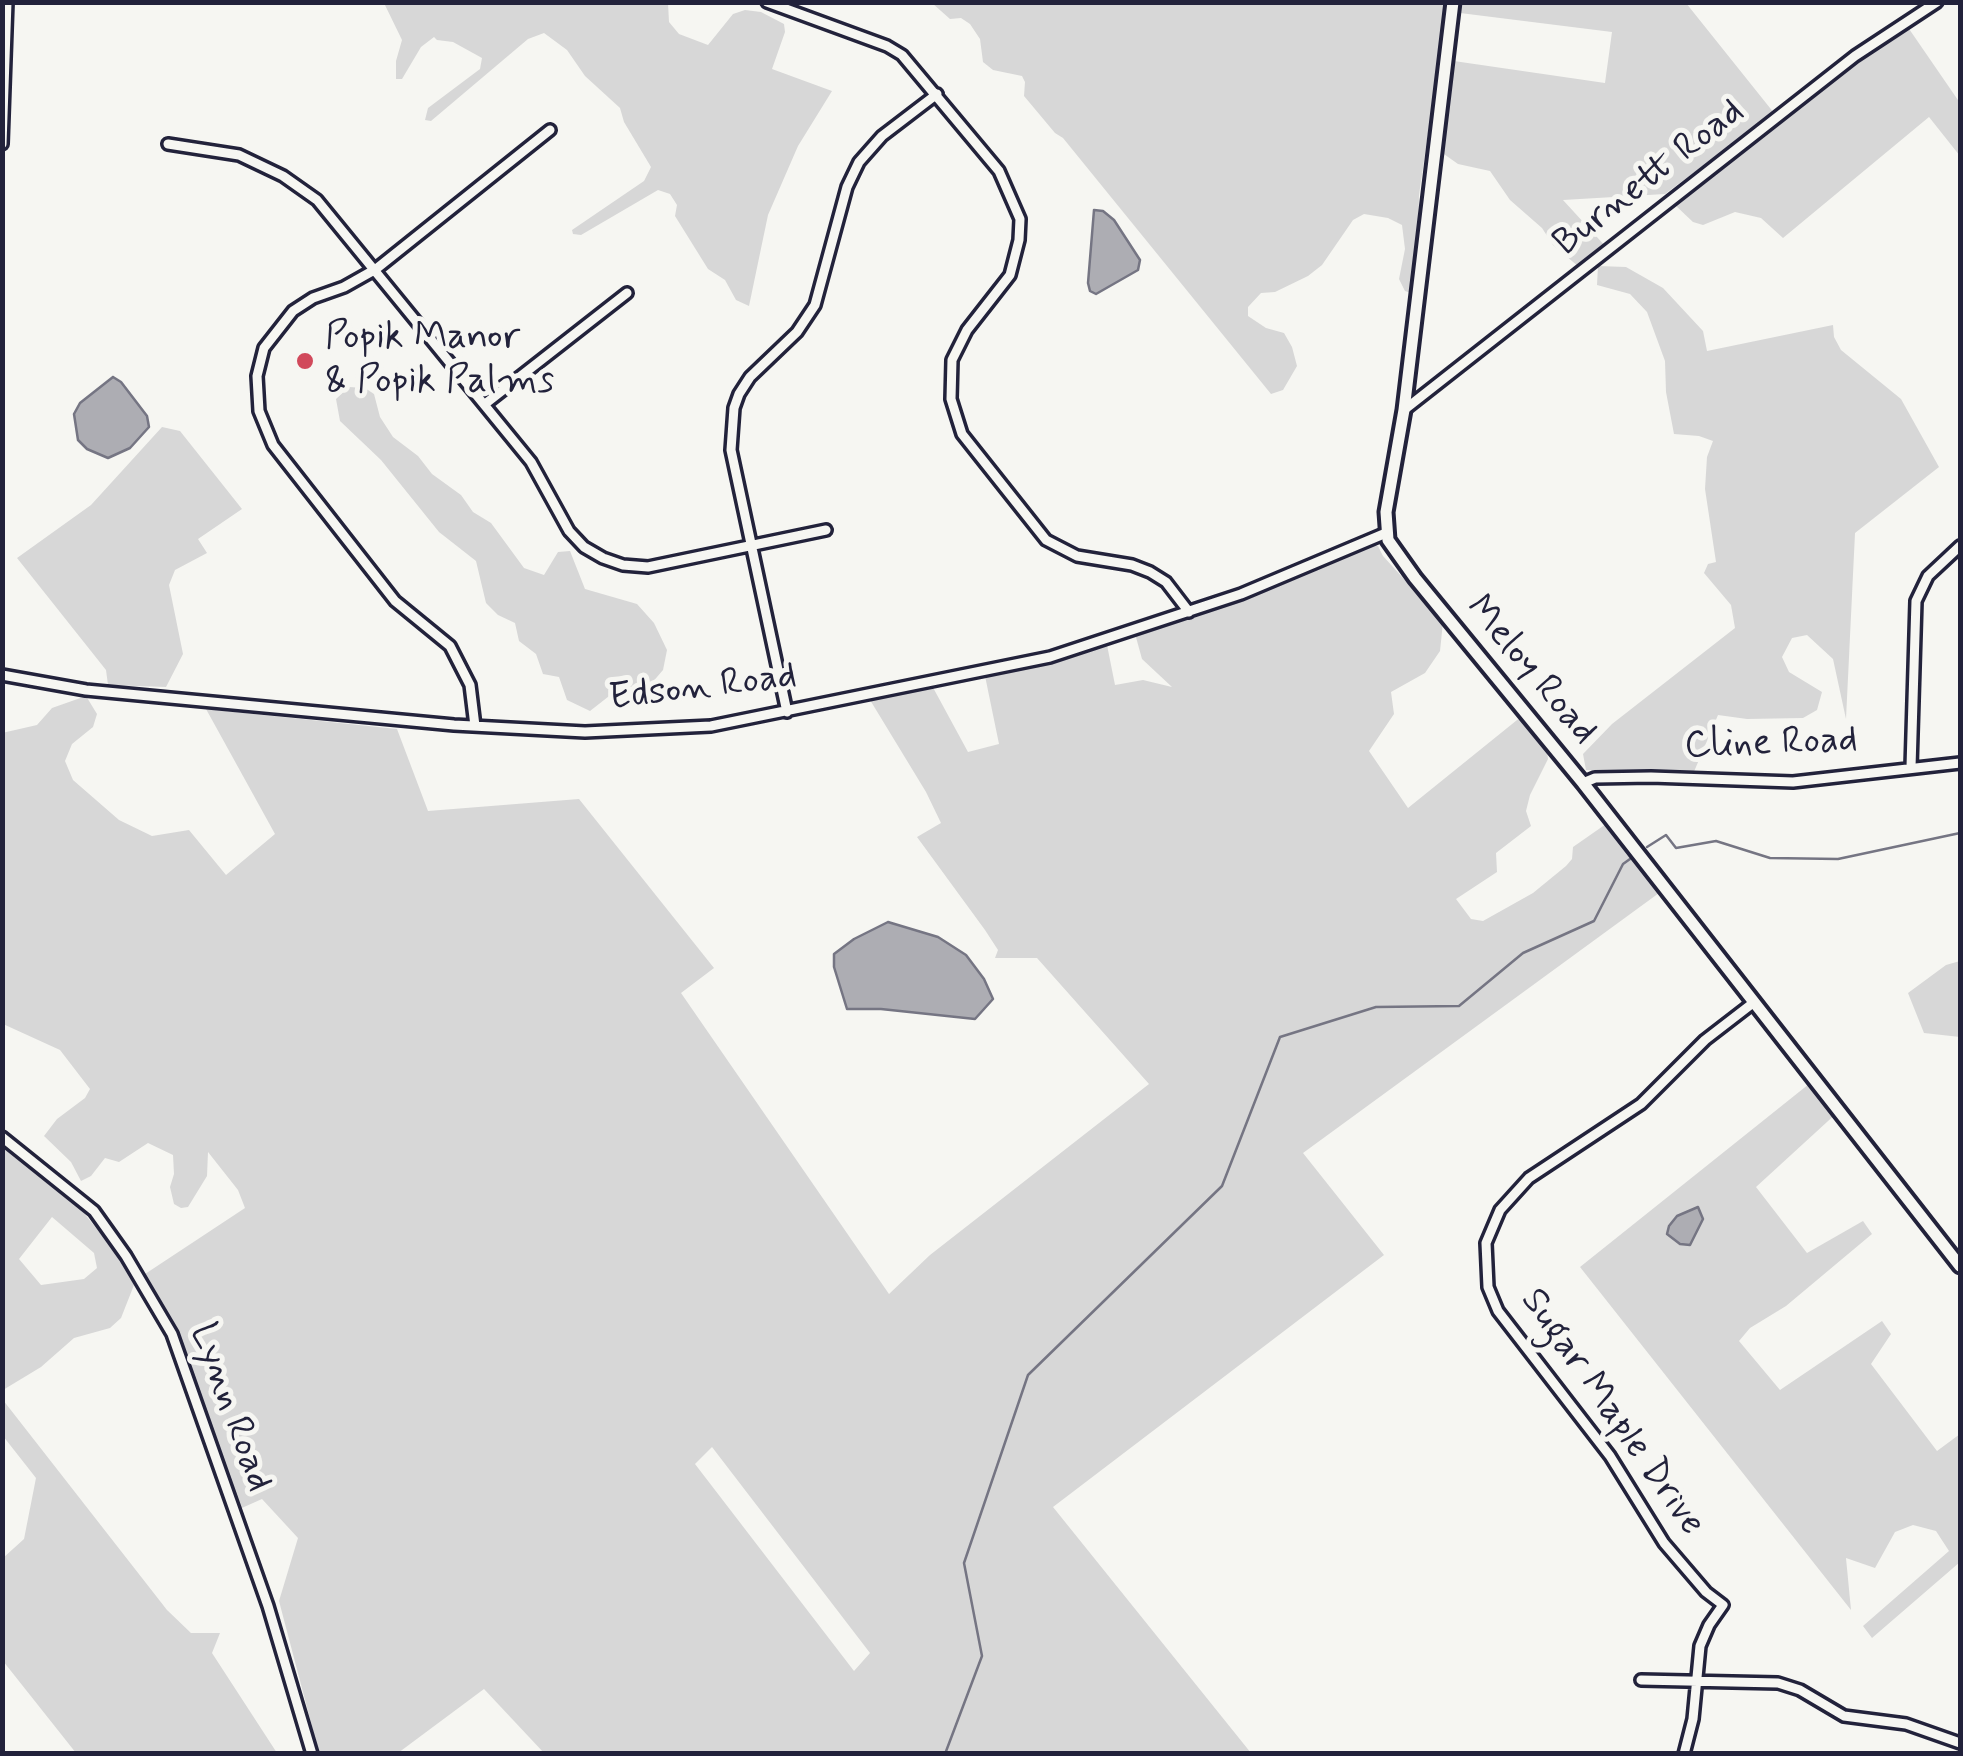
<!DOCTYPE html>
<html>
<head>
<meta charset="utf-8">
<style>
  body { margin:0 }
  #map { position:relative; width:1963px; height:1756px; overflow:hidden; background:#f6f6f2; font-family:Mynerve,sans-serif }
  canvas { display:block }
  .frame { position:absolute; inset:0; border:5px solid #22223b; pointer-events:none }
</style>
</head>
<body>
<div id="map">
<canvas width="1963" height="1756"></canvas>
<div class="frame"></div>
</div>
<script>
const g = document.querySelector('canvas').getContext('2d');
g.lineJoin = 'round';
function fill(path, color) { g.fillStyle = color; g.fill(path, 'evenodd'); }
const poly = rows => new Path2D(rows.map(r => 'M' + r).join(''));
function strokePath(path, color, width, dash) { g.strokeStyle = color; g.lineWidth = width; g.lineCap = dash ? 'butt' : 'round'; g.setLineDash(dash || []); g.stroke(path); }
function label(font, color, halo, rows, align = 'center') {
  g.font = font + ' Mynerve,sans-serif'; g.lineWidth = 10; g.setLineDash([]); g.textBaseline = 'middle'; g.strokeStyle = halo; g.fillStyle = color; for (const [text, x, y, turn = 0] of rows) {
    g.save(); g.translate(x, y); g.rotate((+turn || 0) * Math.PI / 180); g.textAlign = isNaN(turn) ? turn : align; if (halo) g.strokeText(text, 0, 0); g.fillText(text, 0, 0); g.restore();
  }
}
fill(poly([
  [496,3,668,3,669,22,679,34,708,45,733,14,745,10,761,12,784,24,785,32,772,69,832,91,798,146,768,215,749,306,736,300,725,280,708,269,675,216,677,205,670,194,658,190,581,235,573,234,572,230,644,181,651,167,624,122,620,108,585,76,567,50,544,33,528,39,431,121,425,120,428,108,480,69,482,58,453,42,437,40,434,37,421,47,402,79,396,79,396,61,402,40,384,3],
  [932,3,1447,3,1419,195,1418,242,1411,293,1405,291,1399,279,1405,249,1402,225,1388,218,1364,214,1353,220,1322,265,1308,276,1275,292,1261,293,1248,307,1248,316,1266,328,1284,333,1292,347,1297,366,1283,390,1271,394,1063,138,1055,133,1024,96,1025,82,1022,76,993,70,983,62,980,39,970,24,961,18,950,19],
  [1453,3,1686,3,1774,113,1665,194,1563,200,1607,248,1579,267,1553,245,1542,228,1510,200,1490,171,1458,164,1434,147,1447,60,1605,83,1612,32,1452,12],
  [1905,23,1960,103,1960,156,1929,117,1783,238,1761,218,1735,212,1703,225,1693,222,1675,205,1675,198],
  [1598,266,1626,267,1663,288,1703,331,1707,351,1833,325,1834,337,1841,350,1901,399,1939,467,1855,533,1846,719,1833,659,1807,635,1792,638,1782,657,1789,672,1822,692,1817,710,1803,718,1747,719,1718,715,1693,774,1586,770,1583,754,1612,724,1735,628,1731,605,1704,573,1708,564,1716,562,1705,489,1707,457,1713,441,1699,436,1674,434,1666,392,1665,361,1647,312,1630,294,1597,285],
  [349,387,365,388,374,394,380,417,393,437,418,456,432,474,461,495,473,512,491,523,524,568,544,575,558,552,570,551,585,589,637,604,654,623,667,650,663,670,651,684,613,693,590,711,567,700,559,677,543,674,536,654,519,641,515,623,498,615,486,603,476,561,439,532,381,460,340,421,336,399],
  [162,427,180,431,242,509,198,539,207,553,175,570,169,585,183,654,166,687,108,685,106,670,17,558,91,505],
  [1366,545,1378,546,1383,556,1443,622,1440,651,1425,673,1391,692,1394,714,1369,751,1408,808,1522,716,1547,751,1548,759,1530,795,1526,811,1531,826,1496,853,1497,872,1456,899,1471,919,1483,921,1533,893,1566,866,1572,859,1573,847,1606,824,1659,893,1303,1153,1384,1255,1053,1507,1251,1753,544,1753,484,1689,398,1753,319,1753,279,1601,298,1538,262,1499,235,1511,180,1349,139,1278,245,1208,238,1190,208,1152,207,1176,188,1207,181,1208,174,1204,170,1187,174,1174,173,1155,148,1143,119,1162,105,1158,91,1176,81,1181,71,1162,44,1136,57,1119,85,1098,90,1089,60,1050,3,1024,2,733,37,725,52,708,86,696,97,714,93,727,72,744,65,761,73,780,119,820,152,836,189,830,226,875,275,834,206,709,397,729,428,811,579,799,714,968,681,993,889,1294,930,1255,1149,1084,1037,958,995,958,998,950,985,930,917,837,941,823,926,792,867,695,930,682,968,752,999,744,984,671,1106,640,1115,685,1143,680,1172,687,1142,659,1134,630],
  [712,1447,870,1653,854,1671,695,1464],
  [1960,961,1960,1037,1924,1033,1908,993,1946,965],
  [1814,1080,1839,1111,1756,1187,1807,1253,1863,1221,1872,1234,1786,1306,1750,1328,1739,1341,1780,1390,1882,1321,1891,1334,1871,1364,1937,1451,1960,1434,1960,1562,1872,1638,1863,1626,1949,1551,1936,1531,1913,1525,1895,1532,1875,1568,1846,1558,1851,1610,1580,1267],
  [2,1140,70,1196,118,1255,134,1285,121,1318,110,1328,74,1338,41,1367,3,1390],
  [52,1217,94,1253,97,1268,84,1279,41,1285,19,1259],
  [3,1400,167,1610,191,1633,220,1633,212,1653,277,1753,76,1753,3,1661,3,1558,24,1539,36,1478,3,1436]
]), '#d7d7d7');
const water = poly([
  [1094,210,1103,211,1114,220,1140,260,1138,270,1096,294,1090,291,1088,283,1094,210],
  [113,377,121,382,147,416,149,427,130,448,108,458,87,449,78,440,74,414,80,403,113,377],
  [888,922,938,937,966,955,984,979,993,999,975,1019,881,1009,847,1009,834,967,834,954,854,939,888,922],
  [1698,1207,1703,1219,1690,1245,1680,1244,1667,1234,1669,1226,1677,1216,1698,1207]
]);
fill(water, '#adadb3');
strokePath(water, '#757583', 2.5);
strokePath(poly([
  [1647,847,1666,835,1676,848,1716,841,1770,858,1838,859,1960,833],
  [945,1754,982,1656,964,1563,1028,1375,1222,1186,1280,1037,1376,1007,1459,1006,1523,953,1594,921,1623,864,1630,859]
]), '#757583', 2.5);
const minor = poly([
  [767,2,887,46,902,55,999,171,1020,219,1019,240,1010,275,967,330,952,360,951,399,962,434,1046,540,1077,556,1132,565,1150,572,1166,582,1189,612],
  [2,144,7,2],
  [168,144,239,155,283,176,317,200,531,462,569,531,584,547,603,558,623,565,648,567,826,530],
  [485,404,627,293],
  [1404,410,1855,56,1937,2],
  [2,675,86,690,454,725,585,732,711,726,1050,657,1241,594,1386,533],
  [787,712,731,450,734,408,739,394,750,377,797,332,815,305,847,187,859,162,882,136,937,94],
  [475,726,470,685,450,646,395,601,273,445,259,411,257,376,264,348,293,311,313,298,344,287,376,269,550,130],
  [1911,767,1916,601,1928,576,1960,546],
  [1583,783,1595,778,1651,777,1793,782,1960,763],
  [2,1137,94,1211,126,1256,172,1334,268,1606,312,1754],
  [1641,1680,1778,1683,1800,1690,1844,1716,1906,1724,1960,1743],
  [1684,1754,1693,1719,1700,1646,1709,1625,1723,1605,1706,1592,1664,1543,1610,1456,1498,1311,1488,1287,1486,1243,1500,1210,1529,1178,1641,1104,1705,1040,1753,1003]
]);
const tertiary = poly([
  [1453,2,1404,410,1386,512,1388,540,1415,578,1583,783,1960,1266]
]);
strokePath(minor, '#22223b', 16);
strokePath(tertiary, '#22223b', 19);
strokePath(minor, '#f6f6f2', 9);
strokePath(tertiary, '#f6f6f2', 11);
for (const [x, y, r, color] of [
  [305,361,10,"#d1495b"]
]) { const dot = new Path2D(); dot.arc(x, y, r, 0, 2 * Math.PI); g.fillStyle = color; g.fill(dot); strokePath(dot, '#f6f6f2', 4); }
label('38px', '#22223b', '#f6f6f2', [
  ["Burnett Road",1650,179,-38],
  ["Meloy Road",1530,671,50],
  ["Edson Road",703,689,-7],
  ["Cline Road",1771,745,-2],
  ["Lynn Road",229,1408,70],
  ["Sugar Maple Drive",1611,1413,55]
]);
label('38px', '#22223b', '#f6f6f2', [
  ["Popik Manor",325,339],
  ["& Popik Palms",325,383]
], 'left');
</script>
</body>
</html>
